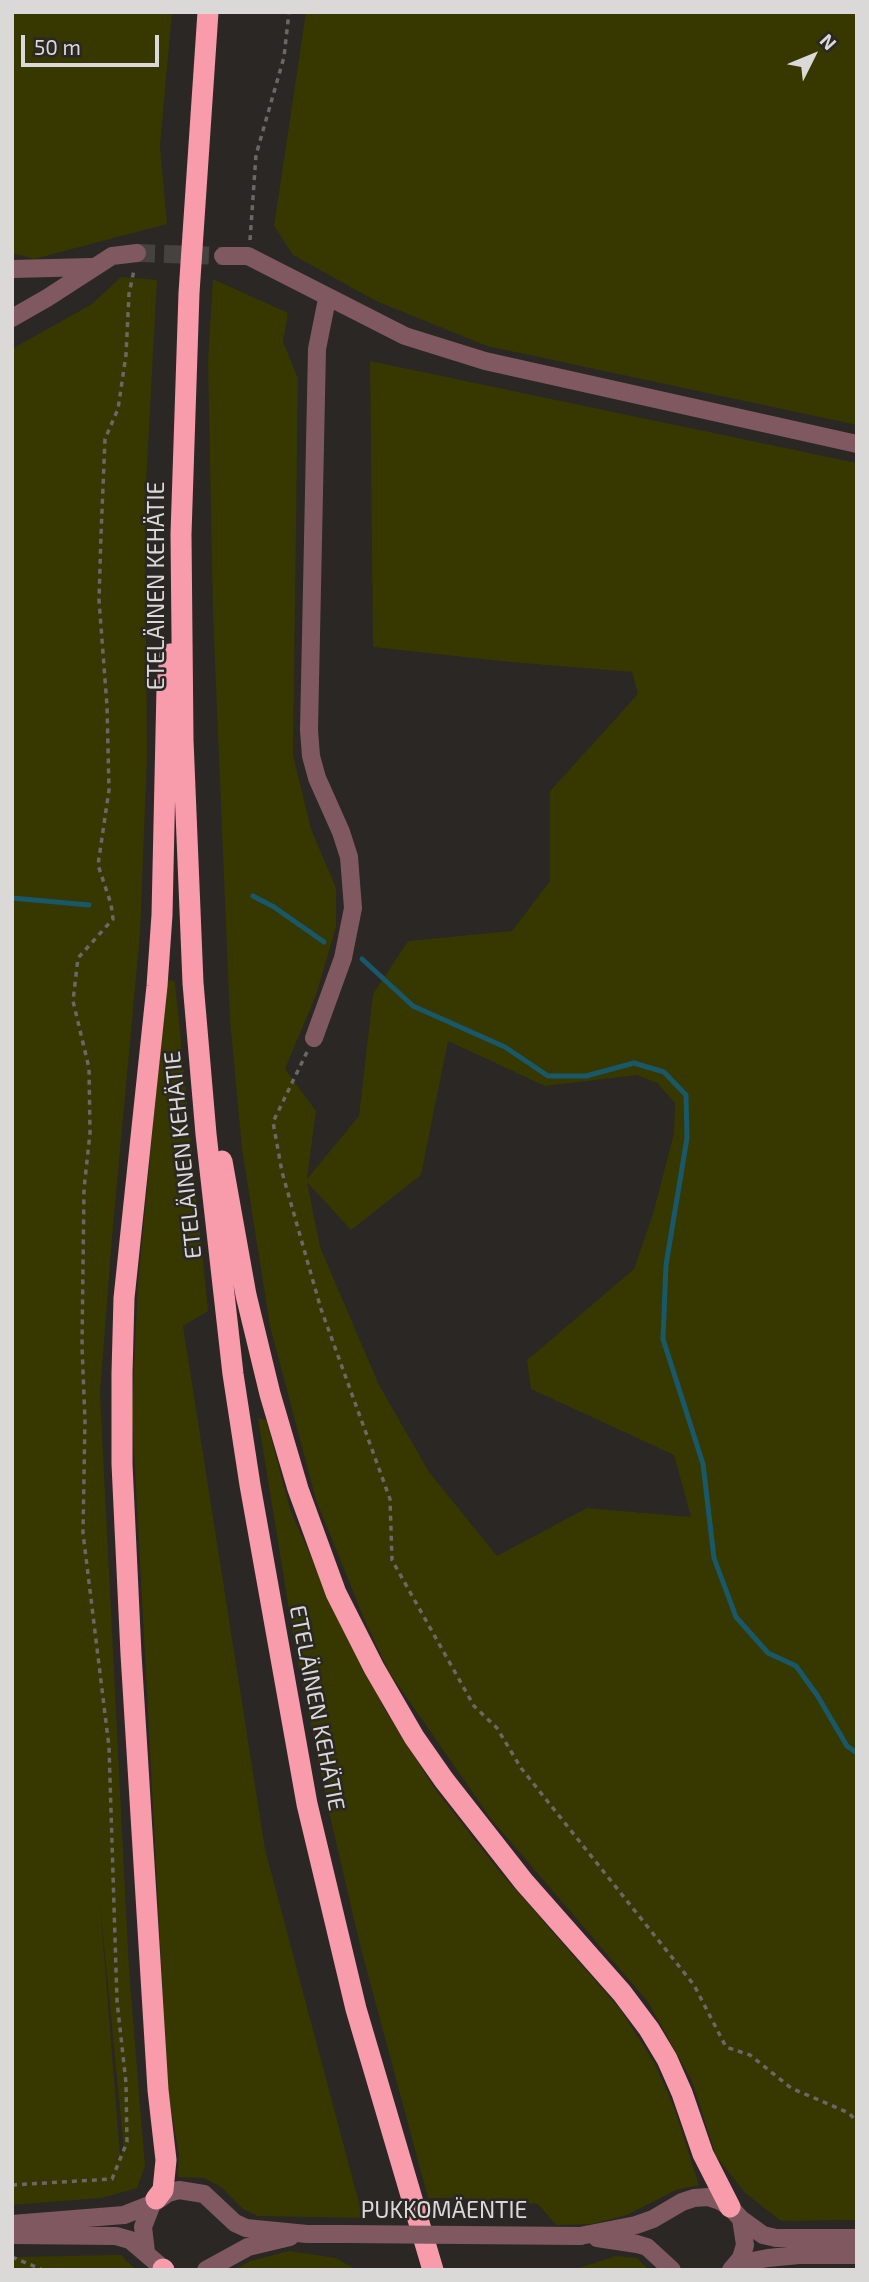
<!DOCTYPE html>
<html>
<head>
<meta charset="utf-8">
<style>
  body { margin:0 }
  #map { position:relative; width:869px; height:2282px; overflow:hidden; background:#2a2725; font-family:"Exo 2",sans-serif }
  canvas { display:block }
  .frame { position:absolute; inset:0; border:14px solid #dbd9d8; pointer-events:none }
  .north { position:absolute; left:778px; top:21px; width:70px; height:70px; -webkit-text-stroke:5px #2a2725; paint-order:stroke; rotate:47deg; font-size:19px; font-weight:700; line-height:28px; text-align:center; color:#dbd9d8 }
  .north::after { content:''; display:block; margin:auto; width:24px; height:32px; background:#dbd9d8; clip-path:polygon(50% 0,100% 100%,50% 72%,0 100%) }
  .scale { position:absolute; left:21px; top:35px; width:138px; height:32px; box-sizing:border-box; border:4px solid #dbd9d8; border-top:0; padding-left:9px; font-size:21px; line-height:24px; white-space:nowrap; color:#dbd9d8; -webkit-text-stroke:5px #2a2725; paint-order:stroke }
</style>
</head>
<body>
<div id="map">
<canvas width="869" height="2282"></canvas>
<div class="frame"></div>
<div class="north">N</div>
<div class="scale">50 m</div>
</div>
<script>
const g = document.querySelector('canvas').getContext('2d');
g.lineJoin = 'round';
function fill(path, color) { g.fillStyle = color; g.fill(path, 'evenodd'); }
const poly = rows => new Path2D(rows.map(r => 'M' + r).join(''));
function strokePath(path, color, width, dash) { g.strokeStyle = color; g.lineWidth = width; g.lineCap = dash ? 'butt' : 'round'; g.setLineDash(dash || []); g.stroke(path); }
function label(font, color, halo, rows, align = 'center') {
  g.font = font + ' "Exo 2",sans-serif'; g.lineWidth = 5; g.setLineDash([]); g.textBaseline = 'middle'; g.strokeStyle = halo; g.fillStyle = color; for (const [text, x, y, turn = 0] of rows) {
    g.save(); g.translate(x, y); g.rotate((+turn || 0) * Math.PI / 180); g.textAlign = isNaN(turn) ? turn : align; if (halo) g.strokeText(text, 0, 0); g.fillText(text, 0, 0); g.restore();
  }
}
fill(poly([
  [12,12,172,12,160,146,167,224,34,259,12,253],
  [306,12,857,12,857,425,487,346,376,301,293,255,274,226],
  [121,277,157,280,145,503,147,758,140,934,112,1238,100,1393,129,1970,145,2166,137,2188,102,2198,12,2205,12,349,92,304],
  [100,1903,124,2150,120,2155,120,2154],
  [213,279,288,313,283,342,298,378,293,755,311,829,336,888,336,927,316,995,285,1069,316,1111,307,1179,359,1116,373,994,408,941,512,931,550,881,550,791,638,694,632,672,510,662,373,647,370,361,857,463,857,2220,781,2221,745,2193,716,2156,692,2081,648,2002,491,1819,389,1672,363,1616,316,1500,270,1326,242,1149,230,1020,213,615,208,361],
  [448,1041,545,1086,637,1075,657,1083,675,1103,674,1133,653,1214,634,1269,527,1360,531,1389,674,1455,691,1517,587,1508,497,1556,429,1472,379,1385,320,1247,307,1182,351,1230,421,1175],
  [167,979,175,982,208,1311,183,1326,265,1849,363,2218,258,2216,243,2209,221,2187,204,2178,178,2177,179,2155,168,2091,132,1411,138,1283],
  [258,1418,266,1420,291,1512,342,1625,386,1712,435,1789,500,1872,620,2009,654,2062,674,2107,699,2185,676,2190,627,2215,592,2224,556,2225,538,2204,456,2198,428,2198,360,1945,326,1799,295,1647],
  [289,2251,336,2258,357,2270,234,2270,250,2261],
  [121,2255,136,2270,12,2270,12,2257],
  [616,2256,637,2258,649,2270,572,2270]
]), '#373700');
strokePath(poly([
  [253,896,274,907,324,942],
  [12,898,89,905],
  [362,959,413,1006,505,1047,548,1076,586,1076,634,1063,664,1072,686,1095,687,1138,666,1265,663,1339,703,1464,714,1558,736,1617,768,1653,796,1666,817,1695,847,1746,857,1753]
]), '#185868', 5);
strokePath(poly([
  [137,253,223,256]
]), '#454240', 18, [18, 9]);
strokePath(poly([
  [250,240,256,155,284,57,289,12],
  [307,1052,273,1122,282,1172,321,1309,390,1499,392,1560,474,1706,497,1728,521,1768,694,1985,726,2047,750,2055,791,2088,849,2113,857,2122],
  [12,2185,112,2179,127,2142,126,2083,117,2001,109,1747,83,1533,85,1420,82,1347,84,1189,90,1133,89,1068,73,1001,78,958,113,919,111,904,98,865,109,790,107,706,99,600,101,535,105,439,118,409,126,355,129,294,134,270],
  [12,2257,43,2270]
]), '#6a6766', 3.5, [5, 5]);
strokePath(poly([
  [223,256,248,256,405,336,485,361,857,444],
  [12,269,92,267],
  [12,318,47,298,112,256,137,253],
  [314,1038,343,958,353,908,349,857,341,832,317,778,311,756,309,730,317,349,327,299],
  [741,2219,763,2235,776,2238,857,2238],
  [12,2224,124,2215,152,2204],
  [12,2235,116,2236,130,2240,165,2270],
  [580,2236,636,2225,653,2219,682,2202,694,2198,708,2197,720,2201,730,2207,741,2219,745,2245,741,2258,731,2270],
  [597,2238,637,2244,647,2247,672,2270],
  [146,2252,143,2227,152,2204,168,2193,179,2190,204,2194,235,2223,246,2228,307,2234,344,2234],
  [734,2267,747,2262,768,2258,799,2255,857,2255],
  [206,2270,248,2247,290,2237]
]), '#7f595f', 18);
strokePath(poly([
  [208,12,189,293,181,534,183,740,193,983,206,1134,233,1374,250,1485,307,1804,356,2009,433,2270],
  [222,1161,246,1295,270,1394,298,1489,336,1593,374,1668,414,1737,444,1780,524,1882,622,1993,649,2029,667,2059,682,2093,703,2154,730,2207],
  [156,2199,163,2190,166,2160,158,2090,131,1654,122,1464,122,1373,124,1298,157,986,162,915,167,688,170,654],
  [163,2269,164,2270]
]), '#f89bab', 21);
strokePath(poly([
  [344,2234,580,2236]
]), '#7f595f', 18);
label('23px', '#dbd9d8', '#2a2725', [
  ["ETELÄINEN KEHÄTIE",156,586,-90],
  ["ETELÄINEN KEHÄTIE",183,1155,-96],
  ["ETELÄINEN KEHÄTIE",317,1708,79],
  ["PUKKOMÄENTIE",444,2210]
]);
</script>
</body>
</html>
